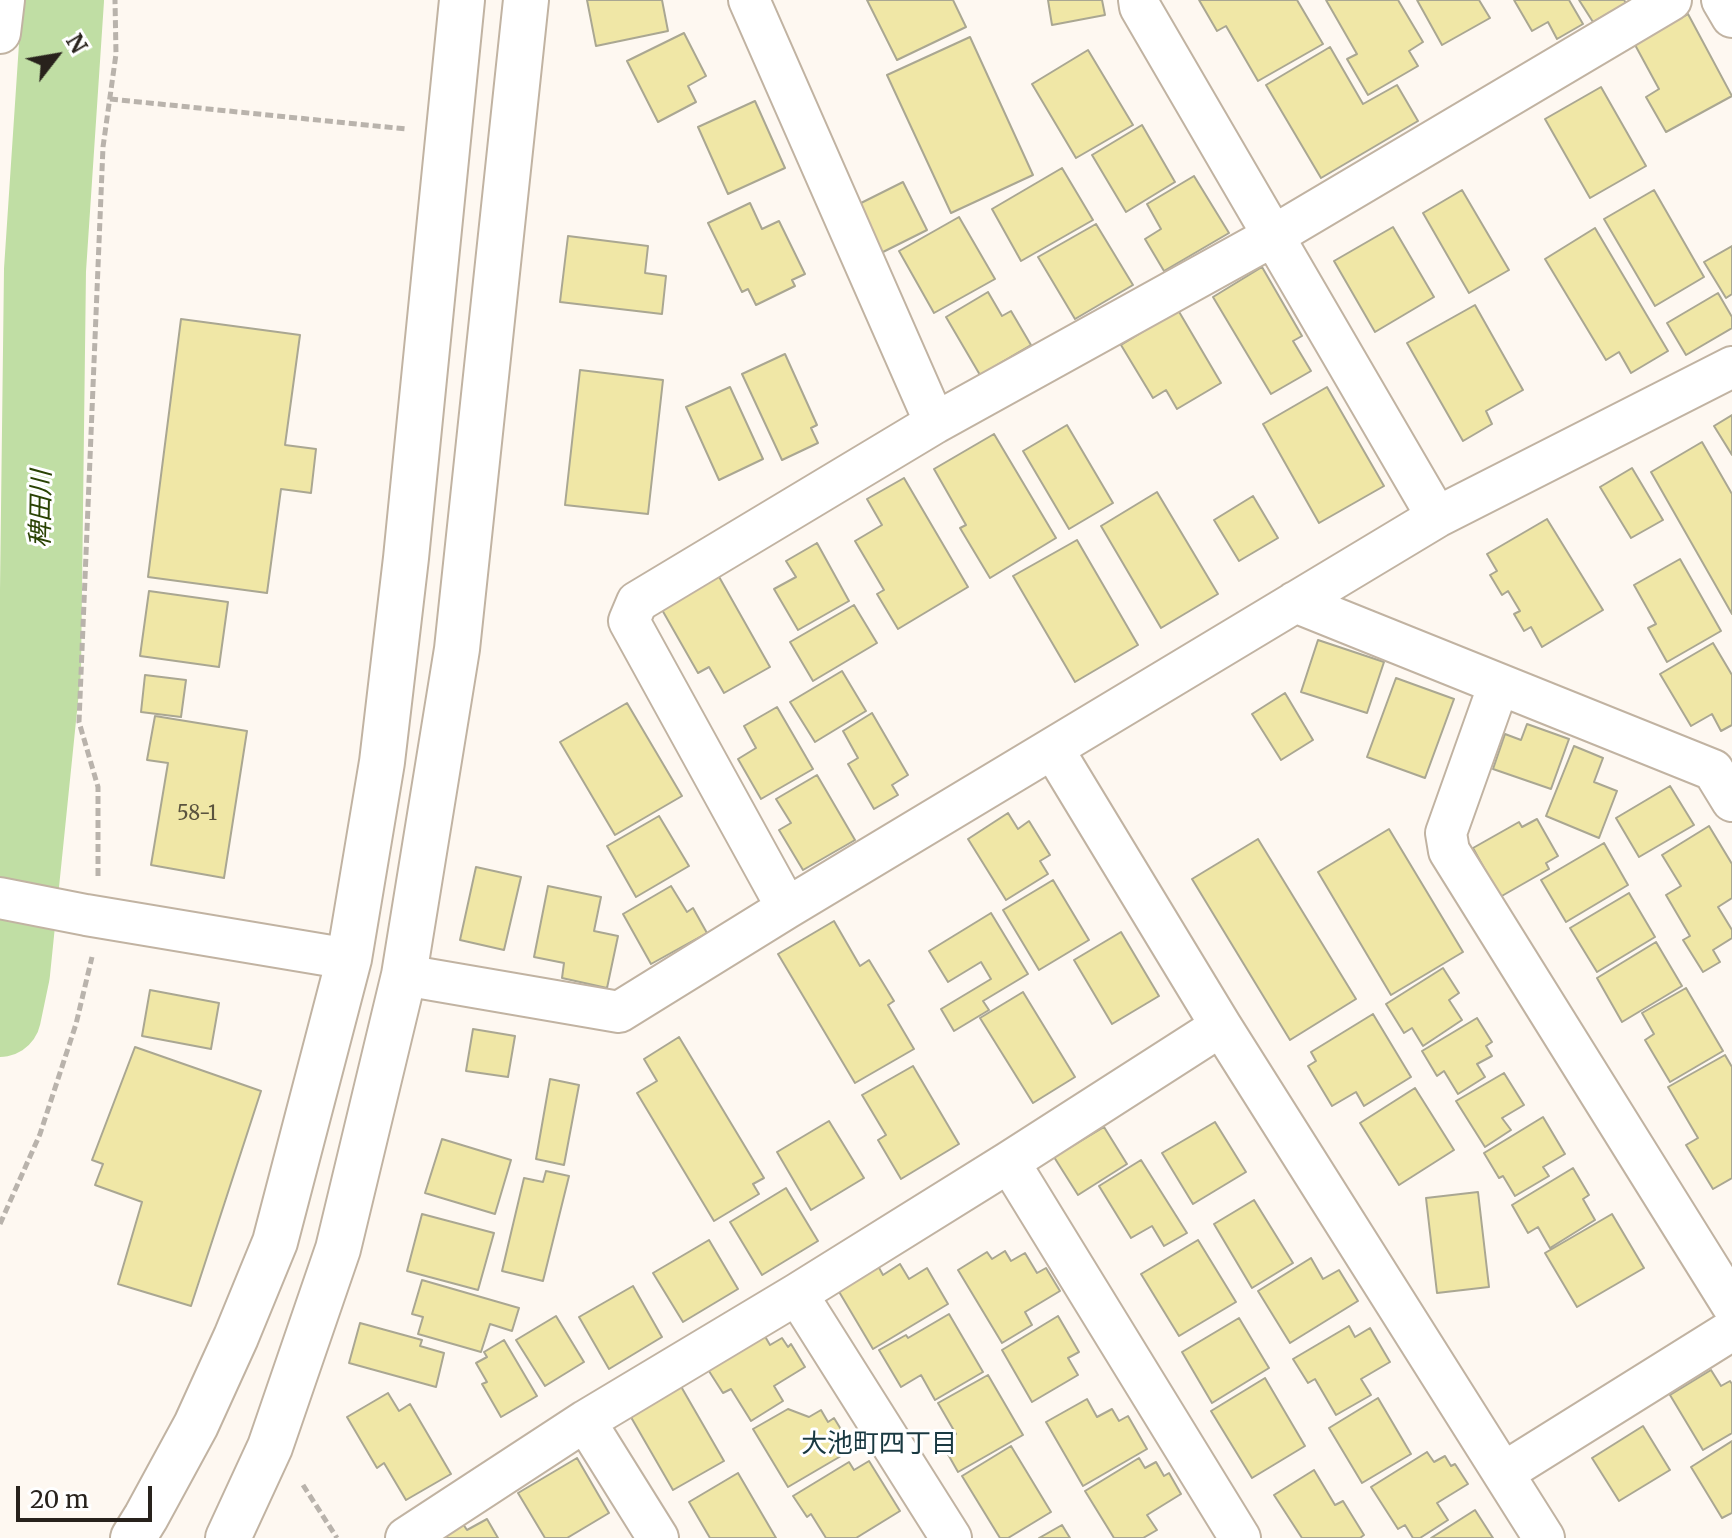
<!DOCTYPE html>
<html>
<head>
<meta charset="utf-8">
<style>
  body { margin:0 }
  #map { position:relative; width:1732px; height:1538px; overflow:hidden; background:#fef8f1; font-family:Merriweather,serif }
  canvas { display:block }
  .north { position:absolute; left:16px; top:16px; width:80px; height:80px; -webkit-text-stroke:6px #fff; paint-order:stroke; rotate:59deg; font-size:22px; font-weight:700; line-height:32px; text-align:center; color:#28221c }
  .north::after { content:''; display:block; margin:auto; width:28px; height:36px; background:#28221c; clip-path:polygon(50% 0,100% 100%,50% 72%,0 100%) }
  .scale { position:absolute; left:16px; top:1486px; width:136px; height:36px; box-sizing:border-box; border:4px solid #28221c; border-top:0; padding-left:10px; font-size:24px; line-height:28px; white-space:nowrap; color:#28221c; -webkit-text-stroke:6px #fff; paint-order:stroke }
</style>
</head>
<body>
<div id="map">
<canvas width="1732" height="1538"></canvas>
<div class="north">N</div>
<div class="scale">20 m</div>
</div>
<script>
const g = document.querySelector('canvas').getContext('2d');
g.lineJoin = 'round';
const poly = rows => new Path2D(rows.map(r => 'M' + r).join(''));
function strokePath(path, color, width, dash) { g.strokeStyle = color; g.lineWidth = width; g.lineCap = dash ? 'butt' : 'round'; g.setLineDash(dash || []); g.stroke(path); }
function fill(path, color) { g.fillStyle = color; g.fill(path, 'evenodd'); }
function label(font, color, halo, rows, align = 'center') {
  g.font = font + ' Merriweather,"Noto Sans JP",serif'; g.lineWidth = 6; g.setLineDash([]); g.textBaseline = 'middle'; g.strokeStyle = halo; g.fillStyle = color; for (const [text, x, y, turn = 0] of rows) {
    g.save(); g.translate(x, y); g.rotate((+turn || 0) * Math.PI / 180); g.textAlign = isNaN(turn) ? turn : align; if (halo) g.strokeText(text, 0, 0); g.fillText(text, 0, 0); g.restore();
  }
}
strokePath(poly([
  [0,1016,9,973,40,670,45,270,63,0]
]), '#c0dea4', 82);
const building = poly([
  [587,0,662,0,668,31,596,46,587,0],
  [867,0,953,0,966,27,897,60,867,0],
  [1048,0,1102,0,1105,15,1052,25,1048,0],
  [1199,0,1297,0,1323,44,1258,81,1226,26,1217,31,1199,0],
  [1326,0,1398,0,1423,42,1409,51,1418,66,1368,95,1347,59,1357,54,1326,0],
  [1417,0,1479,0,1490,18,1442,45,1417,0],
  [1514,0,1569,0,1583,24,1557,39,1548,22,1532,31,1514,0],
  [1579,0,1624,0,1626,3,1593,22,1579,0],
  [1688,14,1732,96,1666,132,1646,97,1659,89,1634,43,1688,14],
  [684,33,706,76,688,86,696,102,658,122,627,61,684,33],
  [970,37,1033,175,951,213,887,75,970,37],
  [1330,47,1363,104,1397,85,1418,121,1321,178,1266,85,1330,47],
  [1088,50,1133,125,1076,158,1032,84,1088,50],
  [1601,87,1646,166,1590,198,1545,119,1601,87],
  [755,101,785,168,728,194,698,127,755,101],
  [1142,125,1175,182,1126,212,1092,155,1142,125],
  [1062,168,1093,220,1021,261,992,209,1062,168],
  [1194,176,1229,233,1164,271,1145,239,1161,229,1147,204,1194,176],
  [903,182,927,230,881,253,857,205,903,182],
  [1462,190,1509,270,1469,293,1423,213,1462,190],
  [1654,190,1704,277,1655,306,1604,219,1654,190],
  [750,203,762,229,779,221,805,274,792,280,795,286,756,305,748,289,742,292,708,223,750,203],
  [959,217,995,279,934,313,899,251,959,217],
  [1096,224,1133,285,1075,319,1038,257,1096,224],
  [1393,227,1434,297,1375,332,1334,261,1393,227],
  [1595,228,1668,351,1631,373,1619,352,1606,360,1545,259,1595,228],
  [568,236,648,246,645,273,666,276,662,314,560,302,568,236],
  [1732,246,1732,294,1726,298,1704,262,1732,246],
  [1262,267,1302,336,1293,341,1311,371,1271,394,1213,297,1262,267],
  [988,292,1002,316,1011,311,1031,345,980,375,946,317,988,292],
  [1718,293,1732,317,1732,328,1686,355,1667,323,1718,293],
  [1475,305,1523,390,1486,411,1492,424,1463,441,1407,343,1475,305],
  [1178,310,1221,383,1177,409,1166,390,1153,398,1121,345,1178,310],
  [181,319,300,335,285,445,316,449,311,493,281,489,267,593,148,577,181,319],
  [785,354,817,425,811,428,818,443,782,460,742,374,785,354],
  [580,370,663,380,648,514,565,505,580,370],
  [730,387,763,459,719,480,686,407,730,387],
  [1327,387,1384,486,1319,523,1263,424,1327,387],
  [1732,415,1732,455,1714,426,1732,415],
  [1067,425,1113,503,1069,529,1023,451,1067,425],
  [994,434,1056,538,990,578,960,528,966,525,934,469,994,434],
  [1702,442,1732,494,1732,614,1651,472,1702,442],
  [1632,468,1663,520,1631,538,1600,487,1632,468],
  [904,478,968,587,898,629,877,594,884,590,855,541,882,525,867,499,904,478],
  [1157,492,1218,594,1161,628,1101,526,1157,492],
  [1253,496,1278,538,1239,561,1214,520,1253,496],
  [1547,519,1603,610,1542,647,1531,627,1524,631,1514,614,1520,611,1508,591,1502,595,1490,575,1497,571,1487,554,1547,519],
  [1077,540,1138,645,1075,682,1013,576,1077,540],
  [817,543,849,601,798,630,774,589,796,577,786,561,817,543],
  [1680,559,1721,631,1667,662,1648,628,1656,624,1634,585,1680,559],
  [718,575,770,667,724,693,709,667,698,673,661,608,718,575],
  [149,591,228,602,219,667,140,656,149,591],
  [854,605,877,643,813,681,790,642,854,605],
  [1318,640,1384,662,1367,713,1301,692,1318,640],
  [1713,643,1732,675,1732,725,1721,731,1712,714,1691,726,1660,674,1713,643],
  [842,671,866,711,815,742,790,702,842,671],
  [145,675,186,680,181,717,141,712,145,675],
  [1396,678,1454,699,1425,778,1367,757,1396,678],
  [1285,693,1313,740,1281,760,1252,714,1285,693],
  [627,703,682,796,615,835,560,742,627,703],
  [777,707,813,769,761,799,738,759,756,748,744,726,777,707],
  [872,713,908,775,892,785,898,795,874,809,848,764,858,758,843,731,872,713],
  [155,716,247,731,224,878,151,865,168,763,147,760,155,716],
  [1527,724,1569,739,1551,789,1493,769,1505,734,1521,740,1527,724],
  [1574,746,1603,758,1594,782,1617,791,1599,838,1546,816,1574,746],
  [817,775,855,840,803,870,779,830,791,823,776,799,817,775],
  [1670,786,1694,825,1639,857,1616,818,1670,786],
  [1008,813,1018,829,1029,821,1050,855,1040,861,1048,874,1006,900,968,839,1008,813],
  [659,816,689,866,636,897,607,846,659,816],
  [1537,819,1558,856,1546,863,1549,869,1500,897,1473,848,1519,822,1522,827,1537,819],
  [1709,826,1732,864,1732,898,1718,907,1732,930,1732,938,1713,950,1720,962,1703,972,1683,940,1690,936,1666,895,1681,886,1662,855,1709,826],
  [1389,829,1463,952,1391,995,1318,872,1389,829],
  [1258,839,1356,999,1290,1040,1192,879,1258,839],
  [1604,843,1628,885,1566,922,1541,880,1604,843],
  [476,867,521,877,504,950,460,940,476,867],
  [1053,880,1089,940,1039,970,1003,910,1053,880],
  [548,886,601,897,594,931,618,936,607,988,562,978,564,963,534,957,548,886],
  [671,886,687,912,693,908,707,933,651,964,623,914,671,886],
  [1629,893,1655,937,1597,972,1570,928,1629,893],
  [991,913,1028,974,983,1001,989,1010,954,1031,941,1009,991,979,981,962,948,982,929,951,991,913],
  [834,921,860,966,869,960,894,1001,888,1005,914,1049,855,1083,778,954,834,921],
  [1121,932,1159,996,1112,1024,1074,960,1121,932],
  [1656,942,1682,986,1622,1022,1597,978,1656,942],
  [1443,968,1459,993,1449,1000,1462,1020,1423,1046,1412,1028,1404,1033,1386,1004,1443,968],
  [1686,988,1723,1051,1670,1082,1645,1040,1654,1034,1642,1013,1686,988],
  [150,990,219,1003,211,1049,142,1036,150,990],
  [1023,992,1075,1077,1033,1103,980,1018,1023,992],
  [1373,1014,1411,1077,1364,1106,1356,1092,1332,1106,1308,1066,1316,1061,1311,1052,1373,1014],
  [1477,1018,1492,1042,1486,1046,1492,1056,1477,1064,1485,1077,1458,1094,1444,1071,1437,1076,1422,1051,1477,1018],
  [473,1029,515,1036,508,1077,466,1071,473,1029],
  [679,1037,764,1178,753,1184,759,1194,714,1221,637,1093,657,1081,644,1059,679,1037],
  [135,1047,261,1091,191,1306,118,1284,142,1202,95,1185,103,1164,92,1160,135,1047],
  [1725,1055,1732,1067,1732,1178,1713,1189,1686,1145,1698,1138,1668,1087,1725,1055],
  [913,1066,959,1144,901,1179,878,1140,886,1135,862,1095,913,1066],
  [1504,1073,1524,1105,1502,1118,1511,1130,1485,1147,1456,1101,1504,1073],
  [550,1079,579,1085,564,1165,536,1159,550,1079],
  [1415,1088,1454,1150,1399,1185,1360,1123,1415,1088],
  [1543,1117,1565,1154,1543,1167,1549,1176,1515,1196,1503,1176,1499,1178,1484,1153,1543,1117],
  [829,1121,864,1178,811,1210,777,1152,829,1121],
  [1215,1122,1246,1172,1193,1204,1162,1153,1215,1122],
  [1104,1127,1127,1164,1078,1195,1054,1157,1104,1127],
  [442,1139,511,1160,495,1214,425,1193,442,1139],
  [1141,1160,1187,1233,1164,1246,1152,1226,1131,1238,1099,1186,1141,1160],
  [1573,1168,1589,1195,1583,1199,1595,1220,1550,1248,1538,1227,1528,1233,1512,1205,1573,1168],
  [546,1171,569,1176,543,1281,502,1271,524,1178,543,1182,546,1171],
  [786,1188,818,1241,762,1275,730,1222,786,1188],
  [1478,1192,1489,1287,1437,1293,1426,1198,1478,1192],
  [1254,1200,1293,1263,1252,1288,1214,1224,1254,1200],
  [422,1214,494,1233,478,1290,407,1271,422,1214],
  [1612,1214,1644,1268,1577,1307,1545,1253,1612,1214],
  [709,1240,738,1289,683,1322,653,1273,709,1240],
  [1198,1240,1236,1302,1179,1336,1141,1274,1198,1240],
  [1005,1251,1011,1261,1025,1253,1037,1273,1046,1268,1060,1291,1025,1312,1032,1325,1002,1343,958,1270,987,1252,992,1259,1005,1251],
  [1311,1258,1323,1279,1339,1270,1358,1301,1290,1343,1258,1291,1311,1258],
  [900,1264,909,1279,927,1268,948,1304,873,1349,838,1290,878,1266,883,1275,900,1264],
  [422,1280,519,1308,512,1331,490,1324,481,1352,418,1334,423,1317,412,1314,422,1280],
  [633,1286,662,1337,609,1369,579,1317,633,1286],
  [949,1314,983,1372,935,1400,921,1375,901,1387,879,1350,906,1335,908,1338,949,1314],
  [556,1316,584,1362,545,1386,516,1340,556,1316],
  [1058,1316,1079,1352,1068,1358,1078,1375,1032,1402,1002,1350,1058,1316],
  [1239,1318,1269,1368,1212,1403,1182,1352,1239,1318],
  [360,1323,422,1340,420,1346,444,1353,436,1387,349,1363,360,1323],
  [1349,1326,1355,1337,1370,1328,1390,1362,1361,1379,1371,1395,1336,1415,1315,1379,1308,1383,1293,1359,1349,1326],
  [763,1333,770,1345,782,1338,788,1347,791,1344,805,1367,774,1386,783,1401,751,1421,731,1389,723,1393,707,1368,763,1333],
  [504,1340,537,1396,501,1417,482,1384,487,1382,476,1363,487,1357,484,1352,504,1340],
  [1711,1370,1721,1386,1730,1381,1732,1384,1732,1433,1703,1450,1670,1395,1711,1370],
  [988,1375,1023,1435,958,1472,941,1442,956,1434,938,1403,988,1375],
  [1265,1378,1305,1446,1252,1478,1211,1411,1265,1378],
  [679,1383,724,1461,673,1490,628,1412,679,1383],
  [388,1393,399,1411,410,1404,451,1474,406,1500,384,1463,377,1468,347,1417,388,1393],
  [1378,1398,1411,1454,1362,1483,1329,1428,1378,1398],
  [1087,1399,1097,1417,1112,1409,1119,1421,1128,1416,1147,1449,1083,1486,1046,1422,1087,1399],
  [788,1409,809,1417,821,1410,828,1422,834,1418,853,1449,788,1487,753,1429,788,1409],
  [1643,1426,1670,1470,1619,1501,1592,1458,1643,1426],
  [1732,1441,1732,1513,1722,1518,1691,1467,1732,1441],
  [1011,1446,1051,1512,1008,1538,1000,1538,962,1476,1011,1446],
  [1427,1452,1434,1462,1445,1456,1451,1466,1455,1464,1468,1484,1437,1503,1448,1520,1420,1538,1413,1538,1405,1525,1398,1529,1371,1487,1427,1452],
  [577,1458,609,1513,567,1538,545,1538,518,1493,577,1458],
  [1139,1458,1145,1468,1156,1462,1164,1476,1169,1473,1181,1494,1147,1515,1157,1530,1143,1538,1114,1538,1085,1491,1139,1458],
  [869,1461,900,1511,856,1538,826,1538,811,1514,807,1517,793,1496,849,1462,854,1470,869,1461],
  [1314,1470,1335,1505,1343,1501,1364,1535,1360,1538,1302,1538,1274,1495,1314,1470],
  [738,1473,776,1538,710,1538,689,1502,738,1473],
  [1475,1510,1493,1538,1431,1538,1475,1510],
  [487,1519,498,1538,440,1538,463,1524,467,1530,487,1519],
  [1062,1525,1070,1538,1039,1538,1062,1525]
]);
fill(building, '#f0e7a6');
strokePath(building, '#aaa792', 2);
const street = poly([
  [749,0,935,423],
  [1139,0,1140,7,1437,517],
  [1722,0,1732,17],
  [0,33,4,0],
  [1295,602,1713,770,1732,801],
  [1499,684,1446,833,1449,851,1732,1305],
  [1053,749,1221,1026,1544,1538],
  [0,898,86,915,349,959],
  [787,908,629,621,637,602,935,423,1273,236,1671,0],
  [404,975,619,1012,787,908,1437,517,1732,367],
  [1009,1162,1240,1538],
  [797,1294,951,1538],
  [585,1421,658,1538],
  [1503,1473,1732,1330],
  [406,1538,585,1421,797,1294,1009,1162,1221,1026]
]);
const secondary = poly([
  [133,1538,146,1517,196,1425,236,1337,275,1242,349,959,382,762,406,558,462,0],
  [228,1538,270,1447,338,1249,404,975,457,649,526,0]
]);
strokePath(street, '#c1b3a2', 44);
strokePath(secondary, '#c1b3a2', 48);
strokePath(poly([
  [110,99,406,129],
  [98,876,98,787,79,722,103,147,116,54,115,0],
  [0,1224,40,1134,76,1024,92,957],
  [303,1485,337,1538]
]), '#b9b3ac', 5, [8, 4]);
strokePath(street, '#fff', 40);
strokePath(secondary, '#fff', 44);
label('20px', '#5a533e', null, [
  ["58-1",197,814]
]);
label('italic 26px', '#294203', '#fff', [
  ["稗田川",42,509,-89]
]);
label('26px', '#193941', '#fff', [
  ["大池町四丁目",879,1445]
]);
</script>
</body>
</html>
